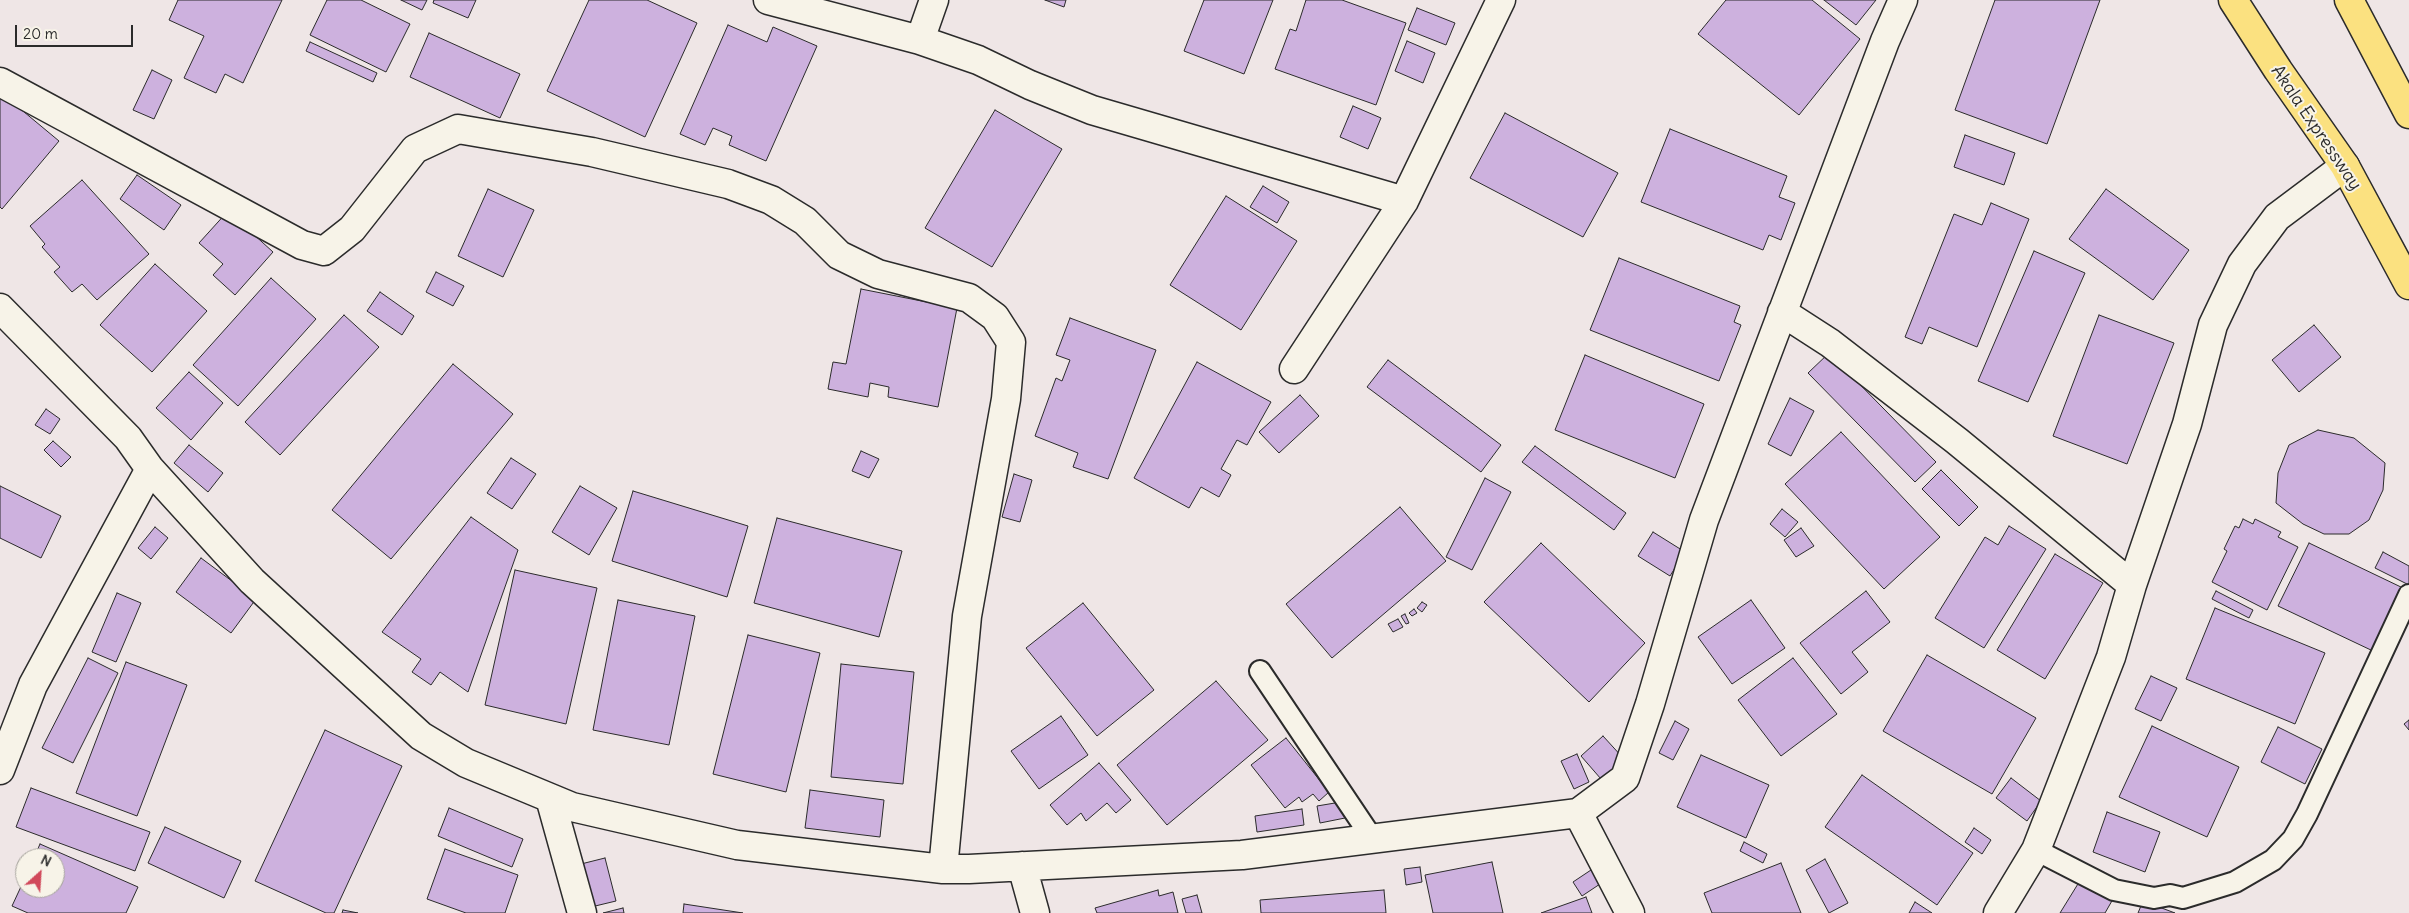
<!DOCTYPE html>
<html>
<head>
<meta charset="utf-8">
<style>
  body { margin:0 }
  #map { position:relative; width:2409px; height:913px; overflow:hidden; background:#efe6e6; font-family:Delius,sans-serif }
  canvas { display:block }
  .north { position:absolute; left:15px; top:848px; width:50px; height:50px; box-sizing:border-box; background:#f7f3e8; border:1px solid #a5a39c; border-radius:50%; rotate:26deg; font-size:14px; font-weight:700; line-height:20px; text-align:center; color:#2b2b2b }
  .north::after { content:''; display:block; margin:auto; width:18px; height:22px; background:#d1495b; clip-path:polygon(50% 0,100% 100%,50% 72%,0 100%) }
  .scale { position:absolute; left:15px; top:25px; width:118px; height:22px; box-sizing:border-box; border:2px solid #2b2b2b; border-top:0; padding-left:6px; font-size:15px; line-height:18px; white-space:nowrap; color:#2b2b2b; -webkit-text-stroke:4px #f7f3e8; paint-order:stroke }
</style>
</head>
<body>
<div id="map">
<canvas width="2409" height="913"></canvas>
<div class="north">N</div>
<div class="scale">20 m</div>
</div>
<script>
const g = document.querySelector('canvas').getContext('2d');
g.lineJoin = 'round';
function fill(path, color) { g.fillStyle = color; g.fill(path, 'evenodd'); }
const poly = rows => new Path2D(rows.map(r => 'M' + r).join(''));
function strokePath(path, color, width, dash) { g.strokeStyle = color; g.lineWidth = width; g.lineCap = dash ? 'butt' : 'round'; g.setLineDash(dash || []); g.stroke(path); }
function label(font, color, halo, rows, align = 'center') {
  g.font = font + ' Delius,sans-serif'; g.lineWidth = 4; g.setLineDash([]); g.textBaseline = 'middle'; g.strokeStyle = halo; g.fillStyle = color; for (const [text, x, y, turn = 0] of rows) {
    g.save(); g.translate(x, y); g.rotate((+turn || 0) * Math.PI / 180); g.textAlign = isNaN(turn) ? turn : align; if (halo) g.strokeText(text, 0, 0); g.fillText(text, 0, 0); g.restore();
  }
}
const building = poly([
  [178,0,282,0,243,83,225,74,216,93,184,78,204,36,169,20,178,0],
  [327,0,361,0,410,24,386,72,310,35,327,0],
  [401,0,427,0,422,10,401,0],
  [434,0,476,0,468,18,433,3,434,0],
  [589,0,647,0,697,23,645,137,547,91,589,0],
  [1045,0,1066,0,1064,7,1045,0],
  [1204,0,1273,0,1244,74,1184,51,1204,0],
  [1306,0,1342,0,1406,23,1376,105,1275,69,1290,29,1296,31,1306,0],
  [1726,0,1812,0,1860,39,1799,115,1698,34,1726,0],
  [1824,0,1876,0,1856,25,1824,0],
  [1995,0,2100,0,2047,144,1955,110,1995,0],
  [1417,8,1455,23,1446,45,1408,30,1417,8],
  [728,25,767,42,773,27,817,46,766,161,729,145,732,136,713,128,705,145,680,134,728,25],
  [429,33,520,74,500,118,410,77,429,33],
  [1407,41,1435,53,1423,83,1395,71,1407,41],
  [310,42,377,73,373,82,306,51,310,42],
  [152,70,172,80,154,119,133,110,152,70],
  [0,92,59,141,2,209,0,207,0,92],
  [1353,106,1381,118,1368,149,1340,137,1353,106],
  [995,110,1062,149,992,267,925,228,995,110],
  [1505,113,1618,173,1583,237,1470,178,1505,113],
  [1670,129,1787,176,1779,197,1795,203,1781,240,1769,235,1763,250,1641,202,1670,129],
  [1965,135,2015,153,2004,185,1954,167,1965,135],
  [137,175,181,205,164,230,120,199,137,175],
  [82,180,149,254,97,300,82,284,72,292,54,272,60,267,42,247,45,244,30,226,82,180],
  [1263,186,1289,202,1277,223,1250,207,1263,186],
  [488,189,534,210,503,277,458,256,488,189],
  [2106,189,2189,250,2153,300,2069,239,2106,189],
  [1226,196,1297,241,1241,330,1170,285,1226,196],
  [1991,203,2029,219,1977,347,1929,327,1922,344,1905,337,1954,214,1982,225,1991,203],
  [228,211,273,252,235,295,213,275,223,264,199,243,228,211],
  [2034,251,2085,273,2028,402,1978,381,2034,251],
  [1619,258,1740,306,1734,322,1741,325,1719,381,1590,330,1619,258],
  [155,264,207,311,152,372,100,325,155,264],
  [436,272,464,286,453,306,426,292,436,272],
  [271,278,316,319,238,406,193,365,271,278],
  [861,289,957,308,938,407,888,397,889,387,870,383,868,397,828,389,833,362,846,364,861,289],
  [380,292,414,316,402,335,367,311,380,292],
  [344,315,379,347,280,455,245,422,344,315],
  [2099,315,2174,343,2127,464,2053,436,2099,315],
  [1070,318,1156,350,1108,479,1073,467,1078,453,1035,436,1056,378,1062,381,1070,360,1056,355,1070,318],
  [2314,325,2341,357,2299,392,2272,360,2314,325],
  [1829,353,1936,462,1915,482,1808,373,1829,353],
  [1585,355,1704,404,1675,478,1555,430,1585,355],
  [1388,360,1501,445,1481,472,1367,387,1388,360],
  [1197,362,1271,402,1247,445,1237,440,1221,469,1231,475,1219,497,1201,487,1189,508,1134,478,1197,362],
  [453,364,513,414,391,559,332,510,453,364],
  [189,372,223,403,191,440,156,408,189,372],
  [1300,395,1319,416,1279,453,1259,432,1300,395],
  [1790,398,1814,411,1791,456,1768,444,1790,398],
  [46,409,60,419,50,434,35,425,46,409],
  [2318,430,2354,438,2385,463,2383,490,2369,520,2349,534,2324,534,2303,524,2276,503,2278,473,2289,445,2318,430],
  [1841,432,1940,537,1884,589,1785,484,1841,432],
  [53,441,71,457,61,467,44,450,53,441],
  [189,445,223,473,208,492,174,463,189,445],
  [1535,446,1626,513,1614,530,1522,462,1535,446],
  [861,451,879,459,869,478,852,471,861,451],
  [511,458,536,474,512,509,487,493,511,458],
  [1941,470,1978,507,1959,526,1922,489,1941,470],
  [1014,474,1032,480,1020,522,1002,517,1014,474],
  [1485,478,1511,492,1472,570,1446,557,1485,478],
  [0,486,61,516,41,558,0,538,0,486],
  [580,486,617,508,589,555,552,532,580,486],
  [633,491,748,526,727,597,612,561,633,491],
  [1400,507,1446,561,1332,658,1286,604,1400,507],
  [1782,509,1798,522,1785,537,1770,524,1782,509],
  [471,517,518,550,468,692,440,672,431,685,412,672,421,659,382,632,471,517],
  [777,518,902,551,879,637,754,603,777,518],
  [2243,519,2253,524,2255,519,2281,532,2278,537,2298,547,2267,610,2212,582,2227,551,2224,549,2235,526,2239,528,2243,519],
  [2009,526,2046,549,1984,648,1935,618,1985,537,1998,545,2009,526],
  [155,527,168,538,151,559,138,548,155,527],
  [1801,528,1814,546,1796,557,1784,540,1801,528],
  [1653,532,1685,552,1670,576,1638,556,1653,532],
  [1541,543,1645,643,1589,702,1484,602,1541,543],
  [2309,543,2403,588,2373,651,2278,606,2309,543],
  [2383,552,2409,566,2409,585,2375,568,2383,552],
  [2055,554,2103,583,2045,679,1997,650,2055,554],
  [201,558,256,599,231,633,176,592,201,558],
  [515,570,597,588,566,724,485,705,515,570],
  [1866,591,1890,622,1852,652,1868,672,1841,694,1800,643,1866,591],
  [2216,591,2253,610,2249,618,2212,599,2216,591],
  [117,593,141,603,116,662,92,652,117,593],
  [618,600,695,616,669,745,593,730,618,600],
  [1751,600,1785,648,1732,684,1698,637,1751,600],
  [1422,602,1427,605,1422,612,1417,608,1422,602],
  [1083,603,1154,690,1097,736,1026,648,1083,603],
  [2215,608,2325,653,2295,724,2186,679,2215,608],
  [1414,609,1417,613,1412,616,1409,613,1414,609],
  [1405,614,1409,623,1406,624,1401,616,1405,614],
  [1398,619,1403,627,1393,632,1388,624,1398,619],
  [748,635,820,653,786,792,713,774,748,635],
  [1927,655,2036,718,1992,794,1883,731,1927,655],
  [88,658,118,673,73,763,42,748,88,658],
  [1793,658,1837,714,1781,756,1738,700,1793,658],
  [126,662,187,685,137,816,76,793,126,662],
  [841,664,914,672,903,784,831,777,841,664],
  [2151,676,2177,688,2161,721,2135,709,2151,676],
  [1216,681,1268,740,1167,825,1117,765,1216,681],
  [1061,716,1088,755,1039,789,1011,751,1061,716],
  [2409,720,2409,730,2404,724,2409,720],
  [1675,721,1689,729,1673,760,1659,753,1675,721],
  [2152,726,2239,767,2207,837,2119,797,2152,726],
  [2278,727,2322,749,2305,784,2261,762,2278,727],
  [325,730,402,766,334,913,326,913,255,881,325,730],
  [1603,736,1624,759,1601,779,1581,756,1603,736],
  [1286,738,1329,792,1319,801,1313,794,1302,802,1299,797,1285,808,1251,765,1286,738],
  [1577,754,1589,782,1574,789,1561,761,1577,754],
  [1701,755,1769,785,1746,838,1677,807,1701,755],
  [1099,763,1131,800,1116,813,1107,803,1086,821,1081,813,1067,825,1050,805,1099,763],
  [1862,775,1973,853,1937,905,1825,827,1862,775],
  [2011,778,2041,801,2027,821,1996,798,2011,778],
  [31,788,150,832,135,871,16,827,31,788],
  [810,790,884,800,880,837,805,828,810,790],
  [1341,802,1345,818,1320,823,1317,806,1341,802],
  [449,808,523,839,512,867,438,836,449,808],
  [1302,809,1304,825,1257,832,1255,816,1302,809],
  [2107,812,2160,832,2145,872,2093,852,2107,812],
  [165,827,241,861,224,898,148,863,165,827],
  [1974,828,1991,840,1982,854,1965,842,1974,828],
  [1744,842,1767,854,1763,863,1740,851,1744,842],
  [40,844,138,887,126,913,28,913,12,906,25,878,25,888,55,888,55,858,34,858,40,844],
  [445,849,518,875,505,913,466,913,427,899,445,849],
  [605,858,616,901,591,907,581,864,605,858],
  [1825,859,1848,903,1829,913,1806,870,1825,859],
  [1492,862,1503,913,1433,913,1425,875,1492,862],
  [1781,863,1801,913,1712,913,1704,893,1781,863],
  [1420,867,1422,882,1406,885,1404,869,1420,867],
  [1594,868,1603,882,1582,896,1573,882,1594,868],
  [2081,879,2113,899,2105,913,2060,913,2081,879],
  [1158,890,1159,896,1173,892,1178,913,1097,913,1095,908,1158,890],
  [1384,890,1386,913,1261,913,1260,900,1384,890],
  [1197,895,1202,913,1186,913,1182,899,1197,895],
  [1586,897,1592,913,1541,913,1586,897],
  [2143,901,2175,913,2138,913,2143,901],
  [1915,902,1932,913,1909,913,1915,902],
  [684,904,743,913,683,913,684,904],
  [623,908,624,913,603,913,623,908],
  [343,910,358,913,342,913,343,910]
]);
fill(building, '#cdb1de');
strokePath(building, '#2b2b2b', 1);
const service = poly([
  [1260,671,1372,838],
  [2036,850,2114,890,2154,898,2170,895,2183,898,2235,882,2273,860,2293,839,2307,814,2409,595]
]);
const minor = poly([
  [768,0,920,40,934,0],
  [920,40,978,60,1030,85,1092,110,1404,201],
  [0,82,302,245,324,251,352,229,415,149,458,129,592,152,728,184,771,200,805,221,839,255,878,274,969,298,995,317,1011,342,1006,399,967,616,943,869],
  [0,308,128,438,150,469,252,581,421,736,466,763,572,807,737,845,943,869,969,869,1242,855,1578,813,1630,913],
  [1782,312,1830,343,1957,441,2132,585],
  [1294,369,1404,201,1501,0],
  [0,770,33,685,150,469],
  [550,798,582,913],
  [1578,813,1625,778,1650,704,1704,520,1885,41,1903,0],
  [1022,866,1035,913],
  [1998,913,2036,850,2111,657,2132,585,2187,424,2213,325,2242,264,2277,217,2345,166]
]);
const primary = poly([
  [2233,0,2278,70,2345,166,2409,285],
  [2349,0,2409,114]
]);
strokePath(service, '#2b2b2b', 24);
strokePath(minor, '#2b2b2b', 31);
strokePath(primary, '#2b2b2b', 31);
strokePath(service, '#f7f3e8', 20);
strokePath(minor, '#f7f3e8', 28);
strokePath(primary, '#fbe180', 28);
label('18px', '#2b2b2b', '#f7f3e8', [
  ["Akala Expressway",2316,128,56]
]);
</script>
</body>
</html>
